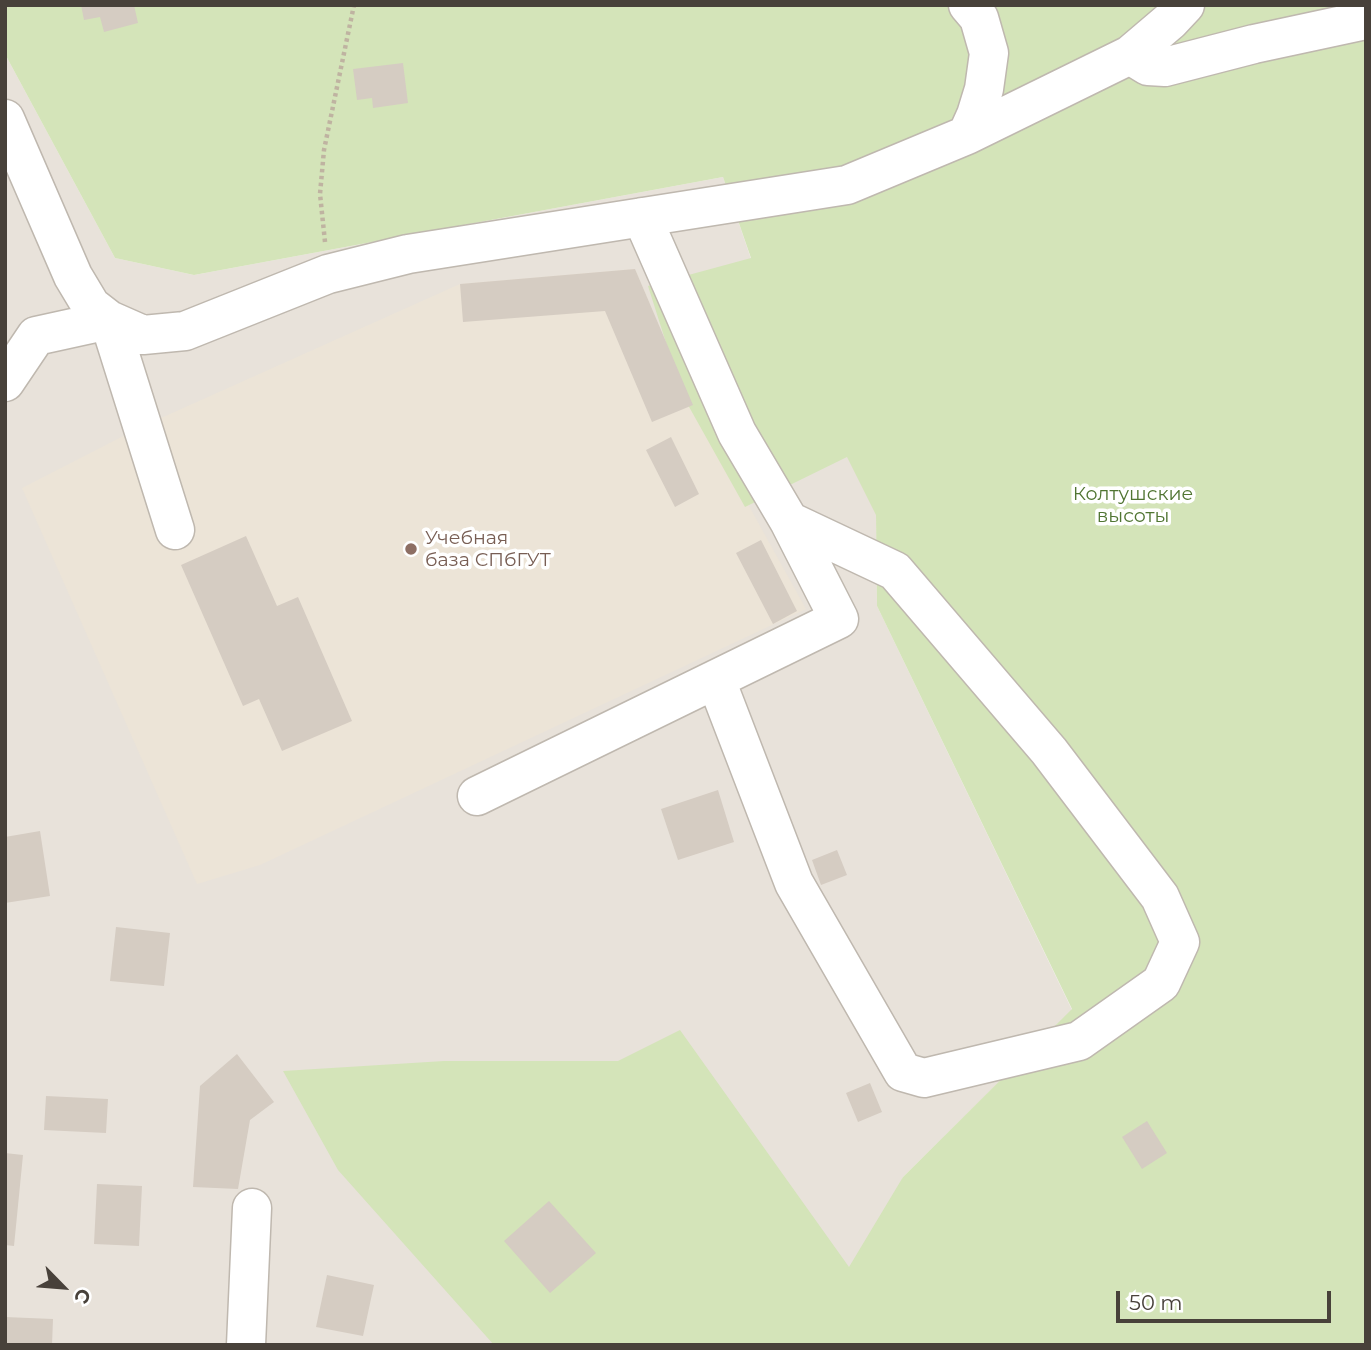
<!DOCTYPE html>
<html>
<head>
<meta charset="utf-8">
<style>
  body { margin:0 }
  #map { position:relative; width:1371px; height:1350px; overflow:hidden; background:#f4f1ec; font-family:Montserrat,sans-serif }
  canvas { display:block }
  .frame { position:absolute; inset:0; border:7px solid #48413a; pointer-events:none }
  .north { position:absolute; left:28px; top:1252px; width:70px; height:70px; -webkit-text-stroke:5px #fff; paint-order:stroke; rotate:115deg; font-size:19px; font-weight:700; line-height:28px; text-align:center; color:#48413a }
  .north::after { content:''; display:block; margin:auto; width:24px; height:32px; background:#48413a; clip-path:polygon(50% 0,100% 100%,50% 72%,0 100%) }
  .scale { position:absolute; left:1116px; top:1291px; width:215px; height:32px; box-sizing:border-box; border:4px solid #48413a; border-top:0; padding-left:9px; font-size:21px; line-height:24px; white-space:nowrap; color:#48413a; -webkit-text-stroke:5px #fff; paint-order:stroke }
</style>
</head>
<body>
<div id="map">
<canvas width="1371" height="1350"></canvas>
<div class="frame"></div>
<div class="north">С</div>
<div class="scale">50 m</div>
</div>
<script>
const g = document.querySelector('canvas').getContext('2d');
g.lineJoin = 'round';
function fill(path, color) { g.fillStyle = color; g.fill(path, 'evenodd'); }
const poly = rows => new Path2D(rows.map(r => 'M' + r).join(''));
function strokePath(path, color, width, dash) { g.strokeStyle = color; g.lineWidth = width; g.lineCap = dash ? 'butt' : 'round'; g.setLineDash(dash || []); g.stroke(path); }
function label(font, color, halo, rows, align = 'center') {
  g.font = font + ' Montserrat,sans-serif'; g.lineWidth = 7; g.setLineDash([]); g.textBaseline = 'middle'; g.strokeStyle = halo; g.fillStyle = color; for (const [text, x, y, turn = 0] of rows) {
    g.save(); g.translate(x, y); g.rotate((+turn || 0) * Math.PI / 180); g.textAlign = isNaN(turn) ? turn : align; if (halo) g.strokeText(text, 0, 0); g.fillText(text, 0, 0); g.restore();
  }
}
fill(poly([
  [5,54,115,258,194,275,723,177,775,329,875,395,877,606,1072,1010,903,1177,852,1345,5,1345]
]), '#e8e2da');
fill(poly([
  [635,269,693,405,806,609,260,865,197,884,22,488,141,427,460,284]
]), '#ece4d7');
fill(poly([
  [5,5,1366,5,1366,1345,494,1345,338,1170,283,1071,444,1061,618,1061,680,1030,849,1267,903,1177,1072,1009,877,606,876,515,847,457,745,507,683,396,648,286,751,258,723,177,194,275,115,258,5,54]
]), '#d4e4b9');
fill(poly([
  [81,5,134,5,138,23,104,32,100,17,84,20],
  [403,63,408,103,373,108,372,98,357,100,353,69],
  [635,269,693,405,652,422,605,311,463,322,460,284],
  [671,437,699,494,675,507,646,450],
  [246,536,277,606,298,597,352,721,282,751,259,699,243,706,181,565],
  [761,540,797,611,773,624,736,553],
  [718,790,734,842,678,860,661,809],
  [40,831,50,896,5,903,5,837],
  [837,850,847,875,821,885,812,860],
  [116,927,170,933,164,986,110,981],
  [237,1054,274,1102,250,1120,238,1189,193,1187,200,1086],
  [870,1083,882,1112,858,1122,846,1093],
  [46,1096,108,1099,106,1133,44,1130],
  [1147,1121,1167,1153,1142,1169,1122,1137],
  [5,1153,23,1155,14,1246,5,1245],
  [97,1184,142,1186,139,1246,94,1244],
  [549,1201,596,1253,550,1293,504,1241],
  [327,1275,374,1285,363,1336,316,1327],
  [5,1317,53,1319,52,1345,5,1345]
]), '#d5ccc2');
const minor = poly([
  [1130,55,1148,66,1165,67,1254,44,1366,20],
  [5,119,73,276,91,306,109,320,143,335,185,331,328,274,408,254,847,185,967,135,1130,55,1170,21,1185,5],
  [967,135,976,115,984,89,989,53,979,18,968,5],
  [109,320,175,530],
  [5,382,36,336,109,320],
  [716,680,794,883,903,1072,924,1078,1079,1041,1161,983,1180,942,1160,897,1049,751,895,571,789,521],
  [477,796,839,619,789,521,737,433,642,217],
  [246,1345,252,1208]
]);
strokePath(minor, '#bfb8af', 41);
strokePath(poly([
  [325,242,320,194,324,150,354,5]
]), '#bfb3a1', 4.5, [3.5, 3.5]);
strokePath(minor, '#fff', 38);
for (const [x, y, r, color] of [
  [411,549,7,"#8d6e63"]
]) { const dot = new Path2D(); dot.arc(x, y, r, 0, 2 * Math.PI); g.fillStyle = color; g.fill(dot); strokePath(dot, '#fff', 2.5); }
label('19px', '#507532', '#fff', [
  ["Колтушские",1133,494],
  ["высоты",1133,516]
]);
label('19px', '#785e54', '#fff', [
  ["Учебная",425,538],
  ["база СПбГУТ",425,560]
], 'left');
</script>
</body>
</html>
